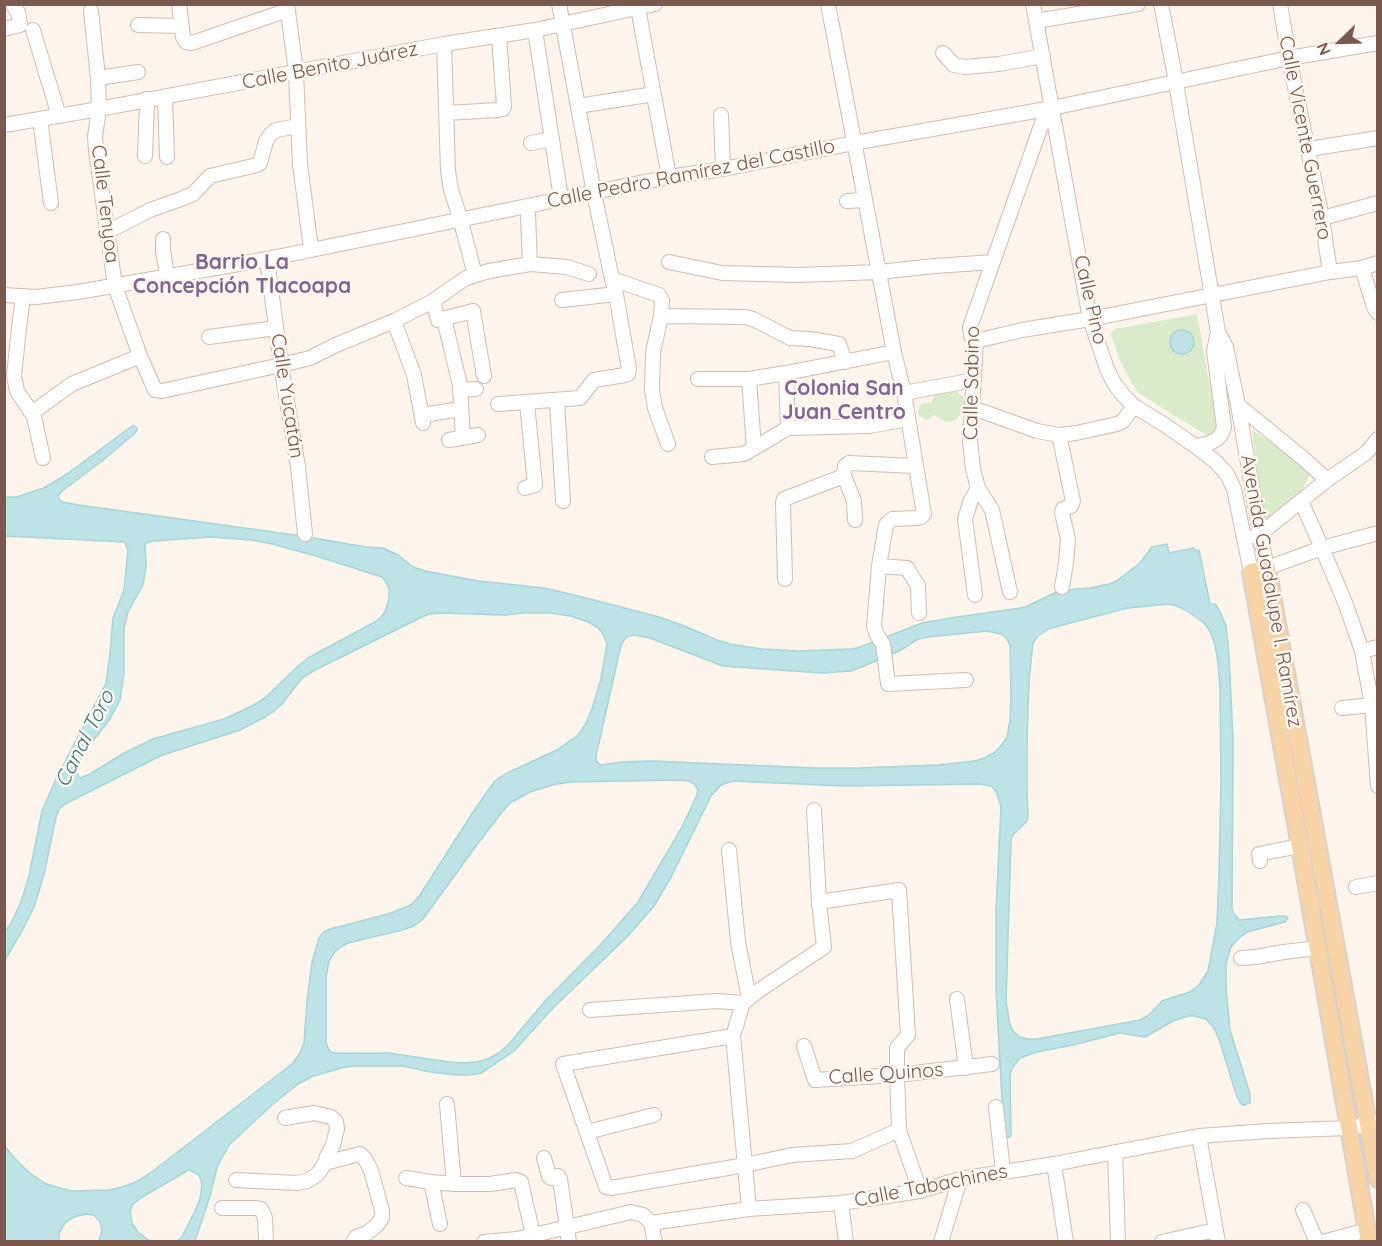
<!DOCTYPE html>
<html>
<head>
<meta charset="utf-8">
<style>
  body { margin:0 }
  #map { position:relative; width:1382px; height:1246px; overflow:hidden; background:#fdf5eb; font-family:Quicksand,sans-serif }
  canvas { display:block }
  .frame { position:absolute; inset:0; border:6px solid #79594d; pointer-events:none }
  .north { position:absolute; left:1310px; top:12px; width:60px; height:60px; -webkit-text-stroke:4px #fff9f2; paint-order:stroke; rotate:247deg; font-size:16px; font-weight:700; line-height:24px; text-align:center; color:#79594d }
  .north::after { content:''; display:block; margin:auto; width:21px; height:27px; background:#79594d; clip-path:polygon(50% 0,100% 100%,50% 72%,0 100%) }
</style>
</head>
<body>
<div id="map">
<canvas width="1382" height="1246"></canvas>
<div class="frame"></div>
<div class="north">N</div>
</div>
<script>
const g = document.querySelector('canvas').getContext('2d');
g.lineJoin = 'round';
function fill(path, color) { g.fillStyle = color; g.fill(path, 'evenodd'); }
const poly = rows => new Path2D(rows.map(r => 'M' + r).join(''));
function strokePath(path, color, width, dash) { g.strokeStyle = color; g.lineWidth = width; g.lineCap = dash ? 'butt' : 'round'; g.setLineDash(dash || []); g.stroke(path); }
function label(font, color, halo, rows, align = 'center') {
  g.font = font + ' Quicksand,sans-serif'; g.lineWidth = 5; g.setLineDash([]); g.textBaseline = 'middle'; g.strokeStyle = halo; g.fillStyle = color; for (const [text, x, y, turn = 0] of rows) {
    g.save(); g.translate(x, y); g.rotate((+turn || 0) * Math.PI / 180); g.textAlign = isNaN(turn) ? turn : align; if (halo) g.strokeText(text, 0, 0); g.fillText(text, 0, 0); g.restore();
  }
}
fill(poly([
  [1197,314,1218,430,1209,437,1140,394,1136,390,1120,361,1111,334,1115,329],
  [955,390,963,397,964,403,964,409,958,418,953,421,947,422,942,420,934,415,931,418,926,420,918,415,919,406,923,403,931,403,936,393],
  [1252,430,1313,469,1297,500,1265,524]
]), '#d9ebc9');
const water = poly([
  '1170 342a12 12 0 1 1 24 0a12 12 0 1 1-24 0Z',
  [132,426,134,426,137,428,137,430,135,433,102,461,62,491,58,496,59,499,62,502,79,505,302,536,366,547,383,548,398,555,413,567,425,571,478,581,544,588,570,594,656,616,682,625,717,640,730,644,762,649,798,651,853,649,863,646,922,623,957,617,1014,609,1025,607,1057,592,1075,589,1090,588,1110,584,1118,580,1140,563,1152,547,1167,544,1169,553,1194,548,1195,551,1199,550,1210,604,1215,604,1219,610,1226,626,1229,655,1233,740,1232,909,1234,914,1239,920,1280,916,1286,916,1288,918,1285,922,1247,932,1238,939,1231,947,1226,964,1226,988,1230,1030,1250,1094,1250,1103,1244,1105,1241,1104,1237,1097,1220,1042,1214,1028,1206,1019,1195,1016,1188,1016,1173,1021,1145,1037,1120,1033,1073,1045,1037,1052,1020,1058,1012,1068,1010,1075,1011,1134,1010,1137,1005,1137,1004,1135,996,990,996,911,1001,806,996,791,991,786,980,784,844,786,732,781,721,785,711,796,671,877,654,906,628,936,553,1008,514,1051,489,1068,481,1073,469,1075,457,1075,430,1072,403,1066,353,1066,341,1068,311,1077,298,1084,273,1104,229,1145,217,1167,210,1196,195,1241,177,1241,181,1238,187,1227,194,1213,200,1199,202,1185,201,1180,199,1175,190,1170,187,1171,142,1197,132,1205,130,1212,132,1223,138,1232,150,1241,99,1241,102,1230,100,1222,94,1215,85,1214,74,1217,65,1223,59,1233,59,1241,5,1241,4,1144,7,1149,19,1163,31,1174,46,1184,71,1191,109,1190,122,1187,136,1182,149,1174,292,1064,300,1053,304,1043,307,1001,312,962,319,938,324,932,330,929,388,914,411,905,420,895,477,806,495,781,505,774,557,750,578,735,585,725,592,709,601,679,607,644,603,634,597,627,588,622,571,616,550,613,523,613,505,615,441,613,429,614,422,617,315,670,302,678,282,704,274,711,265,717,240,730,160,756,65,804,59,809,56,817,44,874,34,907,23,929,5,960,5,932,11,923,21,902,29,876,42,811,56,779,106,683,110,654,113,618,124,590,128,550,125,542,5,536,5,497,16,497,44,488,67,474,132,426],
  [210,537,252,540,272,544,313,555,382,577,386,582,389,589,389,598,386,610,382,616,375,622,308,658,298,666,265,698,252,706,224,719,153,739,124,753,90,774,80,778,78,777,77,770,79,762,85,751,110,719,120,700,124,673,124,628,128,612,143,585,146,567,145,545,148,542,154,541,210,537],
  [1169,604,1177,606,1186,610,1204,623,1210,631,1215,645,1218,663,1220,687,1221,784,1219,876,1217,923,1208,971,1199,985,1190,992,1162,1001,1149,1015,1140,1020,1037,1039,1028,1039,1020,1037,1013,1031,1010,1025,1006,1002,1011,840,1013,835,1027,821,1028,815,1027,791,1027,740,1029,680,1033,643,1037,637,1048,629,1070,623,1128,608,1169,604],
  [987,631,1001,634,1006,638,1010,645,1011,696,1010,721,1007,737,1001,746,994,753,984,758,975,761,938,765,858,768,815,768,652,761,622,762,601,765,596,761,596,756,621,645,624,640,627,637,634,635,650,638,723,666,822,673,851,671,864,666,901,650,918,639,928,637,987,631],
  [679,780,689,781,695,785,698,790,697,795,681,829,638,902,603,942,545,1001,509,1044,499,1053,488,1059,477,1062,462,1063,449,1062,389,1053,336,1053,331,1052,328,1048,326,1043,326,977,329,961,334,953,339,948,348,943,402,930,414,926,423,919,476,846,502,812,510,803,530,792,552,785,570,782,679,780]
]);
fill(water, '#bfe4e7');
strokePath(water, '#a5d5d9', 1.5);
const minor = poly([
  [179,4,183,37,186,42,192,43,288,10],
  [287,4,296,72,300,164,311,249],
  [828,4,894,352,904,393,924,514,921,517,917,518,892,519,886,525,879,566,874,626,877,635,883,644,888,684,966,680],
  [1033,4,1090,319,1107,369,1114,383,1123,395,1134,406,1165,425,1195,446,1216,462,1227,474,1234,489,1251,572],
  [1161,4,1174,71,1218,332,1226,347,1238,405,1260,534,1267,568,1322,548,1378,533],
  [1280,4,1289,58,1322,218,1330,272],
  [638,8,669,177],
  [91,11,98,78,99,109,95,137,96,151,115,286,140,356,155,390,162,391,281,365,310,358,336,345,394,321,433,301,466,278,489,271,530,264,567,267,589,274],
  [1036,21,1138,4],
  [138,25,181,26],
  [4,29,20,25,18,12,12,4],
  [33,30,59,116],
  [535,30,561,198],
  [444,44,448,171,451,190,460,218,475,275],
  [943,53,954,65,965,67,999,64,1043,56],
  [98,78,138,72],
  [165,97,167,157],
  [578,106,654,94],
  [446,113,498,110,503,109,504,106,499,36],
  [721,115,723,169],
  [40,119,51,203],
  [4,125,99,109,444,44,535,30,655,4],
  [531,143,552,139],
  [1309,149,1378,138],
  [145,156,147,105,146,99],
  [847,201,865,200],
  [528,215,530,264],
  [1322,218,1378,203],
  [107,232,150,210,181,199,193,194,210,176,257,165,260,163,266,141,270,135,276,130,298,126],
  [163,239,163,250,167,276],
  [267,259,281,365,298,467,305,534],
  [669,262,722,273,799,275,879,272,935,266,993,262],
  [1362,268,1374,307,1378,313],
  [612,279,659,295,662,301,661,316,653,352,652,391,655,408,668,444],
  [4,295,36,297,78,292,267,259,669,177,723,169,854,143,1052,108,1289,58,1378,43],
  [23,297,19,328,14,376,17,391,31,412,33,412],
  [562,300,616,294],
  [433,301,438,320,473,311,484,376],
  [661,316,745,317,753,319,790,338,810,339,839,344,845,362],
  [444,319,460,385,463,438],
  [394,321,414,375,423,423],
  [209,337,276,328],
  [976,341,1022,330,1090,319,1330,272,1362,268,1378,263],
  [786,373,788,428],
  [698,379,749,379,786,373,894,352],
  [749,379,754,448],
  [460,390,476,389],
  [904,393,974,380],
  [557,401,563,501],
  [498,404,580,398,594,380,625,375,628,374,629,369,616,294,612,279,594,193,559,4],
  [1238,405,1304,459,1327,480],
  [973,408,1037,431,1059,435,1076,433,1117,424,1123,421,1134,406],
  [33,412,72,384,140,356],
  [33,412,43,458],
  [422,415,461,409],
  [1059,435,1073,501,1071,506,1063,509,1062,513,1068,539,1066,563,1062,587],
  [449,440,478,435],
  [1195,446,1210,443,1217,439,1221,435,1224,427,1214,351,1218,332],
  [712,457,744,454,788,428,869,426,908,419],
  [844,476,854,501,855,520],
  [525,488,535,485,527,403],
  [1301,501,1322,548,1346,605,1362,651,1372,705,1378,786],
  [1255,536,1260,534,1327,480,1366,453,1378,439],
  [879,566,907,568,918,586,919,613],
  [785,579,783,502,784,499,844,476,845,466,849,463,915,466],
  [1010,592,992,510,978,488,973,469,970,441,976,341,971,336,970,327,1047,109],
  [975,595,965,519,971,500,978,488],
  [1362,651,1378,647],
  [1342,708,1372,705],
  [729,850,738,942,749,998],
  [1260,861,1259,854,1300,846],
  [1356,887,1378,883],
  [819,902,899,890,908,1035,897,1048,897,1075,899,1130,920,1191],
  [1241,958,1255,957,1284,952,1318,948],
  [957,999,966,1068],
  [590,1010,717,1001,743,1003],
  [733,1036,563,1064,606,1187,611,1188,745,1165,792,1155,852,1151,899,1130],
  [804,1046,815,1080,897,1075,992,1064],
  [447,1104,454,1184],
  [996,1107,1003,1171],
  [587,1132,654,1115],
  [1199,1136,1218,1242],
  [1115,1152,1118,1242],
  [544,1158,549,1176,551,1178,558,1176,560,1179,569,1242],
  [325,1163,360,1154,365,1159,371,1170,382,1211,382,1218,377,1225,367,1233,356,1237,353,1242],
  [1054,1164,1066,1242],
  [406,1178,431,1182,454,1184,490,1184,516,1180,521,1182,533,1235],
  [236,1180,296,1183,307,1181,317,1175,325,1163,327,1156,333,1145,337,1129,336,1122,331,1117,314,1113,285,1118],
  [431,1182,440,1224],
  [841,1203,846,1242],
  [222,1208,256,1208,261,1209,265,1218,266,1242],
  [749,1209,733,1036,743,1003,761,989,824,947,819,902,814,810],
  [1303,1210,1317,1242],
  [651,1223,655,1242],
  [484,1242,517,1239,631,1212,643,1215,651,1223,749,1209,841,1203,920,1191,960,1179,1054,1164,1199,1136,1268,1131,1350,1128,1378,1122],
  [941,1242,960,1179],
  [1162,1242,1215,1230],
  [1323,1242,1367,1230]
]);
const major = poly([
  [1369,1242,1300,846,1251,572,1267,568,1378,1179]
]);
strokePath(minor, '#d0bbb0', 16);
strokePath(major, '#d9d1cd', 20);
strokePath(minor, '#fff', 14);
strokePath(major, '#f9d4a6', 16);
label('20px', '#79594d', '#fff9f2', [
  ["Calle Benito Juárez",330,66,-11],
  ["Calle Vicente Guerrero",1305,138,79],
  ["Calle Pedro Ramírez del Castillo",691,174,-11],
  ["Calle Tenyoa",105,204,83],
  ["Calle Pino",1090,300,77],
  ["Calle Sabino",972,383,-89],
  ["Calle Yucatán",287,396,81],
  ["Avenida Guadalupe I. Ramírez",1271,591,80],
  ["Calle Quinos",886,1074,-4],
  ["Calle Tabachines",931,1186,-11]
]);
label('bold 21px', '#816694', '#fff9f2', [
  ["Barrio La",242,263],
  ["Concepción Tlacoapa",242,287],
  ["Colonia San",844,389],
  ["Juan Centro",844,413]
]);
label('italic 21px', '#40787d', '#fff9f2', [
  ["Canal Toro",85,739,-63]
]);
</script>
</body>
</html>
